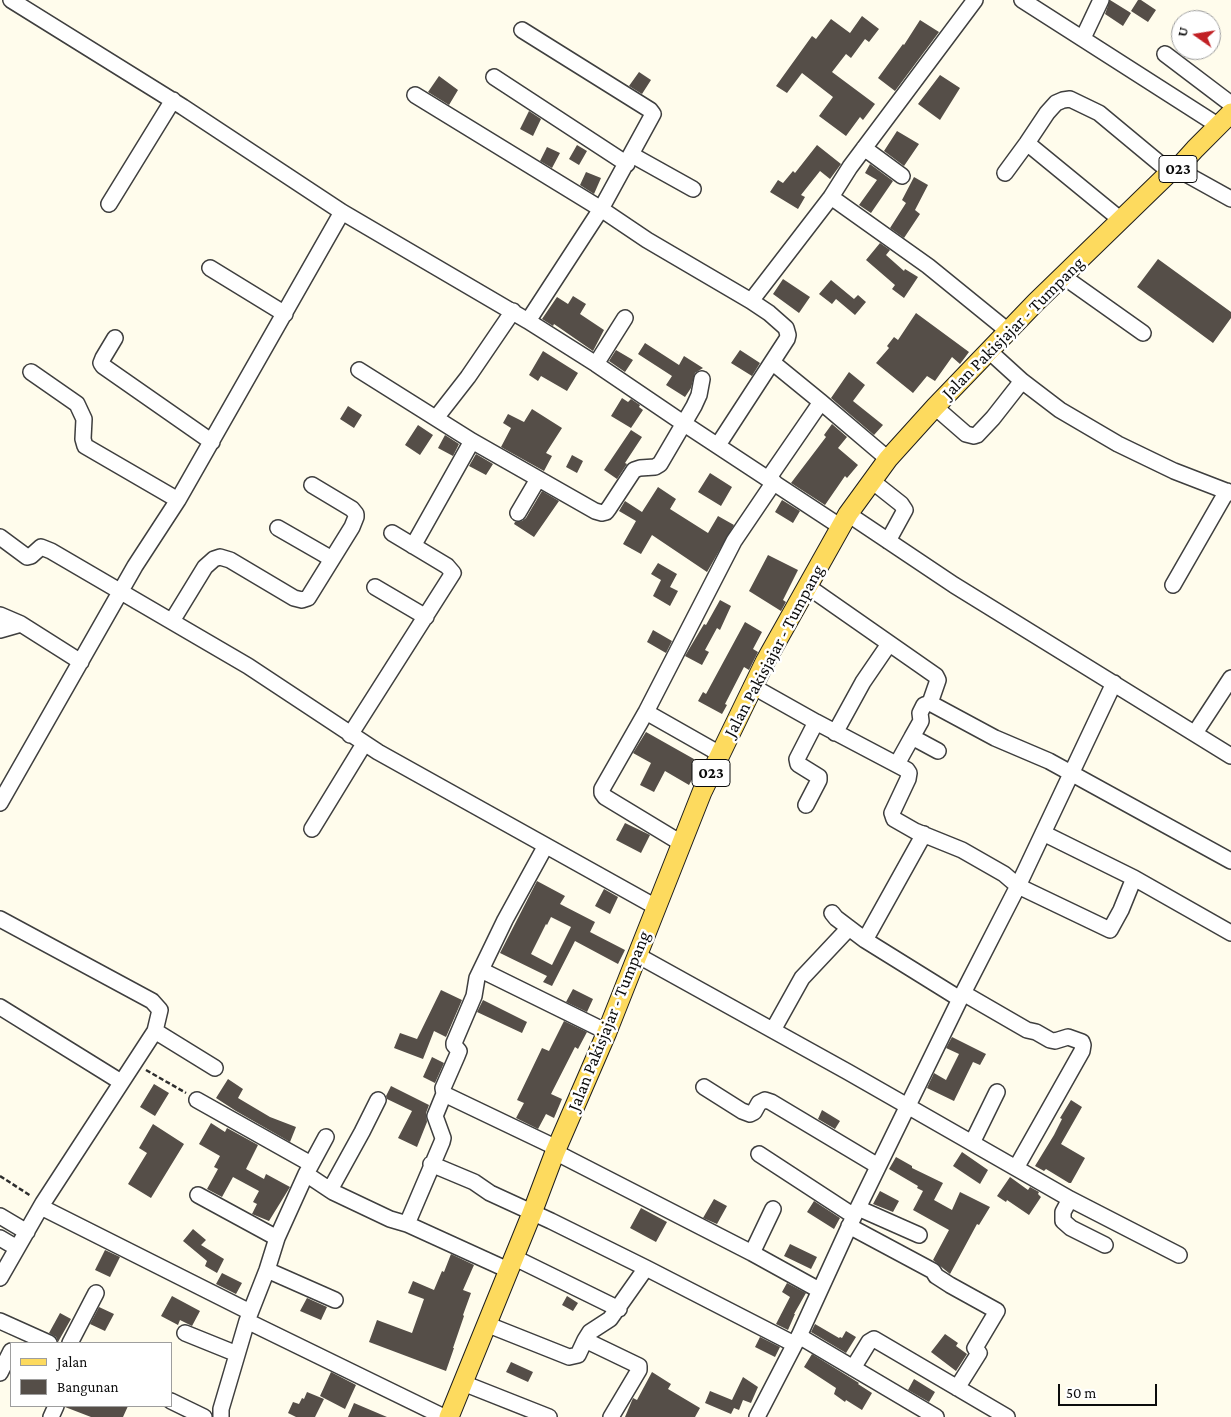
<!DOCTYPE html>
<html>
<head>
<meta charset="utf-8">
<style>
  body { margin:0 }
  #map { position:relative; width:1231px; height:1417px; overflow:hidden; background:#fffcec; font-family:"Crimson Pro",serif }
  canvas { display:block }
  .legend { position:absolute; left:10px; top:1342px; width:162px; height:65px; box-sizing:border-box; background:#fff; border:1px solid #9e9e9e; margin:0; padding:6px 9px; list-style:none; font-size:15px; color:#0c0c0c }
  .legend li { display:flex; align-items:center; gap:10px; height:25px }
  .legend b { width:25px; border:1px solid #9e9e9e }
  .north { position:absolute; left:1171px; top:10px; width:50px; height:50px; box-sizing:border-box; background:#fff; border:1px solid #9e9e9e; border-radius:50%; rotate:283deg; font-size:14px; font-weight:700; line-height:20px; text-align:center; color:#0c0c0c }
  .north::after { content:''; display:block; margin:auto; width:18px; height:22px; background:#c12024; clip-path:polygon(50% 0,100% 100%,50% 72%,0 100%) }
  .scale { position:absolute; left:1058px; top:1384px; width:99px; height:22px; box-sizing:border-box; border:2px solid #0c0c0c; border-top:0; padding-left:6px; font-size:15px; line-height:18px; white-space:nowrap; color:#0c0c0c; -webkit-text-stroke:4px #fff; paint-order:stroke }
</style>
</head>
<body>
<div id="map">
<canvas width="1231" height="1417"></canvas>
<ul class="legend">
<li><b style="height:6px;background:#fdda5e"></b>Jalan</li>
<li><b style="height:14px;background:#554e48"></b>Bangunan</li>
</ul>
<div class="north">U</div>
<div class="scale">50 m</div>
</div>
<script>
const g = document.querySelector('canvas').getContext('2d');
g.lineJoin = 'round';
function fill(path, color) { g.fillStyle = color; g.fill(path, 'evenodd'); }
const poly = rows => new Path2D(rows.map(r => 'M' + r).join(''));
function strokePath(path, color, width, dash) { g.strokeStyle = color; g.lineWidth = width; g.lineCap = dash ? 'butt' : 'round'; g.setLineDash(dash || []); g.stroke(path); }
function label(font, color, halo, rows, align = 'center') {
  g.font = font + ' "Crimson Pro",serif'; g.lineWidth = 5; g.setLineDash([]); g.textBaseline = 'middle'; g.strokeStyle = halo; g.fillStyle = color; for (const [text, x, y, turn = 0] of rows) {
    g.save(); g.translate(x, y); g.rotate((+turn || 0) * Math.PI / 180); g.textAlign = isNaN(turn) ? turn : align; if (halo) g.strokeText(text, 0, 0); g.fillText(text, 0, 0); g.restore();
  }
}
fill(poly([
  [1110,0,1131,13,1123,26,1105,14],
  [1138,0,1141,0,1156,10,1148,22,1131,11],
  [862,16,879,29,869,42,865,39,851,58,846,54,832,72,875,104,863,120,860,117,846,136,819,116,833,97,802,73,787,93,776,86,812,36,816,39,831,19,850,33],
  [920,20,939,32,895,91,878,78,903,44,904,45],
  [639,72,651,80,642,94,629,86],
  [940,75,960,88,940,120,918,104],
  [439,76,458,90,449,105,428,92],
  [529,111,541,119,533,136,520,129],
  [897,131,919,144,904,166,884,151],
  [577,145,587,151,579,165,569,159],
  [817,145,841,164,830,179,820,171,801,195,805,197,798,209,770,192,778,180,783,183,793,171,795,173],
  [547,147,560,153,552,168,540,161],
  [870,164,893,181,871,213,859,205,877,180,865,173],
  [586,172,601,178,594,194,580,185],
  [914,177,928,185,915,210,920,214,904,238,890,228,906,203,902,200],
  [880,243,890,250,886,255,904,271,905,269,918,277,904,298,892,289,895,285,866,260],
  [1158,259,1231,312,1231,318,1213,343,1137,287],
  [783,279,810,297,799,313,773,294],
  [831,280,854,299,858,295,866,302,855,315,836,299,832,304,819,294],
  [573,296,586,304,580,314,604,330,593,351,554,324,553,326,542,319,557,297,568,304],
  [916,313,969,352,960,364,952,357,935,381,927,376,913,393,876,363,889,348,887,346,894,337,898,340],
  [645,343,679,365,684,356,703,368,695,373,691,388,685,397,666,385,672,376,638,354],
  [616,350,633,360,625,372,609,361],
  [740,350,760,363,752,376,731,363],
  [543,351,578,373,567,391,541,376,538,381,529,375],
  [849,372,865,385,853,401,883,425,874,435,831,398],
  [622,398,628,402,631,399,640,405,639,407,643,410,631,428,611,416],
  [348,406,362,415,354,428,340,419],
  [532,409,562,428,546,453,552,456,544,471,501,447,511,428,503,423,508,414,524,422],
  [832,424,847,437,838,448,858,465,847,478,845,476,825,505,791,483,826,437,824,435],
  [418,425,433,435,420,455,405,445],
  [631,430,642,437,625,463,627,464,617,479,604,470],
  [445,435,459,444,453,456,438,448],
  [476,454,493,464,486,475,469,466],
  [572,455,583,461,577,473,566,467],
  [710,473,732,487,721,506,698,492],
  [658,487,676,499,670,509,708,533,718,516,734,525,707,572,652,535,641,554,623,544,636,521,619,511,625,501,642,512],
  [542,491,559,501,534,537,514,524,515,522,522,521,526,518],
  [782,500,800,511,793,523,775,512],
  [768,555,798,570,783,600,786,602,781,611,749,591],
  [658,563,677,574,670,587,678,591,670,606,653,596,661,580,651,574],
  [720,600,731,606,720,630,717,628,705,650,709,652,702,665,685,656,704,624,706,625],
  [745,622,762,632,753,649,758,652,749,670,744,667,725,704,727,705,722,714,698,701,703,692,706,694],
  [653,630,672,641,666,653,647,642],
  [646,732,701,763,689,785,665,771,654,792,640,785,651,763,633,753],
  [625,823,650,835,641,853,616,840],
  [537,881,565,896,560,904,595,922,590,932,625,950,618,964,575,941,552,986,543,982,547,976,500,953],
  [551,917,571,927,552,965,531,954,546,924,547,925],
  [604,889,618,897,610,914,595,906],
  [573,989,593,999,587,1012,566,1002],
  [441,990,462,1000,446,1037,434,1031,423,1059,394,1048,400,1033,417,1039],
  [483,1000,527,1022,522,1033,477,1012],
  [564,1021,587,1032,578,1049,575,1047,551,1094,562,1099,554,1118,546,1114,538,1129,516,1118,524,1103,517,1100,542,1048,549,1051],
  [952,1037,986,1054,980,1065,973,1062,954,1101,927,1088,934,1073,946,1080,959,1054,946,1048],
  [432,1057,444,1063,435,1083,423,1077],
  [228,1079,243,1089,238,1098,270,1117,296,1127,290,1142,236,1111,216,1098],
  [154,1084,169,1093,155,1116,140,1107],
  [391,1086,429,1105,426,1113,427,1122,417,1147,398,1138,412,1111,387,1099,386,1096],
  [1071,1100,1082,1107,1061,1144,1085,1158,1071,1183,1069,1183,1046,1169,1044,1171,1035,1166,1054,1135,1062,1119,1060,1118],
  [822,1110,840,1121,835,1129,818,1119],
  [211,1123,225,1132,227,1128,258,1145,246,1169,264,1179,266,1174,290,1187,269,1221,252,1214,257,1204,253,1202,259,1191,233,1177,222,1197,207,1189,218,1169,214,1167,220,1156,199,1144],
  [153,1124,184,1144,151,1198,128,1184,147,1153,139,1148],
  [962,1152,988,1170,980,1184,953,1166],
  [896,1157,912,1166,912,1168,943,1183,934,1200,952,1210,960,1192,990,1207,979,1225,977,1224,950,1274,933,1260,949,1230,913,1210,923,1191,917,1188,918,1186,889,1169],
  [1010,1177,1028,1190,1030,1187,1039,1192,1038,1194,1041,1197,1029,1215,1007,1200,1006,1202,997,1196],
  [880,1191,899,1201,893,1212,873,1204],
  [714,1199,727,1206,717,1224,703,1218],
  [814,1201,840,1218,834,1229,807,1212],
  [641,1208,667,1222,656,1242,630,1228],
  [193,1229,206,1240,201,1245,224,1259,217,1273,205,1266,207,1261,183,1241],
  [790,1244,817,1257,811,1269,784,1256],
  [105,1250,120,1257,110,1277,95,1270],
  [451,1254,474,1265,463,1290,471,1293,463,1315,464,1316,453,1348,454,1348,446,1371,369,1342,377,1320,412,1333,424,1299,408,1293,413,1281,434,1290,442,1271,444,1272],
  [222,1273,242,1283,236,1294,216,1284],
  [787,1283,806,1293,794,1314,795,1314,788,1330,776,1324,790,1297,782,1292],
  [172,1296,200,1311,192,1326,180,1320,178,1325,161,1316],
  [567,1296,578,1303,573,1311,562,1305],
  [307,1298,327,1307,321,1320,300,1311],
  [99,1307,114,1314,105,1331,90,1324],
  [60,1313,71,1319,58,1342,56,1337,49,1333],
  [815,1324,839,1338,840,1337,842,1338,846,1331,856,1337,846,1353,811,1332],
  [945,1334,958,1343,956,1346,967,1354,956,1371,931,1352],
  [760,1337,780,1347,775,1357,755,1347],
  [812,1354,859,1383,858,1384,872,1393,862,1410,846,1400,845,1402,834,1394,836,1388,804,1367],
  [511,1362,533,1372,528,1382,506,1372],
  [331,1372,356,1385,345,1409,320,1396],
  [652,1372,671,1384,668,1389,700,1408,695,1417,625,1417,633,1398,637,1400],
  [743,1377,758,1387,751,1403,743,1400,739,1410,734,1408,731,1414,705,1403,710,1391,732,1400],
  [914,1379,935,1392,929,1402,908,1390],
  [307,1392,324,1399,315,1417,296,1417,288,1413,293,1402,299,1404,302,1398,304,1399],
  [354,1403,387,1417,348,1417],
  [65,1406,128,1406,123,1417,91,1417,65,1407]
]), '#554e48');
const minor = poly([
  [11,0,183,107,342,212,528,321,596,364,683,423,841,527],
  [1022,0,1219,126],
  [522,30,650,110,653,114,601,209,647,240,751,301,769,313,786,328,788,335,787,339,718,445],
  [1083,38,1101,0],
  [1165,54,1231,104],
  [494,77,627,164],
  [415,95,601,209,528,321],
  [1027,143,1121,220],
  [864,148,902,176],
  [632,155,693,189],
  [1177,169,1231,199],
  [1005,173,1027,143,1047,113,1056,103,1063,100,1070,99,1099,113,1170,172],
  [831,197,928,266,1008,331],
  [109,204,173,100],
  [210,268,285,314],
  [1064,277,1143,333],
  [751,301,831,197,850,167,975,0],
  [115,338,103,358,101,363,103,366,212,442],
  [989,351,1022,381,1060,410,1118,444,1174,471,1231,493],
  [772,362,821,402,888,459],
  [596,364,625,318],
  [359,370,472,441,595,511,602,513,606,512,609,508,634,470,640,468,655,467,660,464,694,406,699,395,702,379],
  [31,372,77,404,84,419,83,439,85,446,178,500],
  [935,407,966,434,974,436,977,435,993,418,1022,381],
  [436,418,468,377,513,311],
  [768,479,821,402],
  [872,481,901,504,905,510,888,541],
  [518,513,538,479],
  [848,514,954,585,1231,756],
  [278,528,332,559],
  [0,537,27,557,31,556,41,547,51,551,248,666,378,752,656,907],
  [413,546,472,441],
  [1173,585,1227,491],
  [807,586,936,676,938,680,930,703,995,738,1049,761,1231,861],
  [375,587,426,617],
  [0,615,21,624],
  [172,621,205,567,214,559,220,557,230,560,294,598,302,600,308,598,352,527,356,517,356,514,352,509,312,485],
  [0,630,21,624,81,662],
  [752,686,816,722,907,770,909,773,908,779,892,813,894,819,915,831,962,850,1004,874,1018,886,1110,930,1121,910,1134,878],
  [646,712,720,754],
  [835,733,863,682,889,644],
  [1195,733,1231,678],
  [350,735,453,573,447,566,392,533],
  [912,737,921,721,920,713,924,705,930,703],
  [897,764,912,737,938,751],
  [0,803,135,566,178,500,342,212],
  [806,805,819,780,819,777,798,764,797,759,816,722],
  [312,829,364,744],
  [1043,833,1134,878,1231,933],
  [681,843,605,797,602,793,602,789,646,712,734,541,774,482],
  [832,913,836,918,865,940,960,999],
  [0,919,152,1001,160,1010,155,1031,43,1203,0,1278],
  [865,940,924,834],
  [637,955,848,1072,1070,1199,1179,1255],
  [481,970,607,1032],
  [963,993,1027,1030,1036,1032,1050,1040,1055,1041,1068,1037,1082,1042,1083,1045,1082,1051,1016,1168],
  [0,1007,121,1082],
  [773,1030,802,978,849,928],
  [155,1031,215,1068],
  [704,1087,742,1111,750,1114,754,1112,759,1103,765,1100,771,1102,878,1166],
  [444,1094,557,1148],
  [197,1100,311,1164],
  [972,1143,997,1092],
  [555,1152,752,1253,819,1290],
  [759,1154,854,1216],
  [431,1164,474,1182,490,1193,551,1221,646,1268,794,1344],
  [306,1174,333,1192,390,1219,407,1224,508,1270],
  [330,1190,362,1132,378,1100],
  [198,1195,277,1238],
  [1070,1199,1063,1212,1063,1221,1071,1228,1105,1245],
  [41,1207,250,1312],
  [858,1208,919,1235],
  [0,1216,27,1232],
  [407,1224,442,1142,443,1138,435,1116,444,1094,443,1088,457,1056,459,1051,454,1045,454,1043,474,996,477,978,505,920,545,847],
  [849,1226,933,1271,936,1276,950,1285,997,1311,975,1348,979,1353,957,1388],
  [0,1238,17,1248],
  [752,1253,773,1209],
  [513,1257,619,1309],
  [267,1270,335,1300],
  [0,1321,49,1343],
  [247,1321,444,1417],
  [486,1324,569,1357,578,1355,585,1340,639,1366,639,1370,611,1417],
  [185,1333,237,1354],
  [799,1336,936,1417],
  [585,1340,590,1332,610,1319,646,1268],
  [70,1343,96,1293],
  [853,1368,869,1342,874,1339,1007,1417],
  [0,1373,11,1351],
  [463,1383,549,1417],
  [171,1401,204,1417],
  [51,1417,56,1406],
  [221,1417,221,1409,247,1321,267,1270,277,1238,306,1174,326,1137],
  [757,1417,799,1336,854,1216,960,999,1018,886,1114,683]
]);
const major = poly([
  [449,1417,532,1213,555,1152,607,1032,702,792,765,662,848,514,888,459,935,407,1036,302,1170,172,1177,169,1195,149,1231,113]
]);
strokePath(minor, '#3f3f3f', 18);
strokePath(major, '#1d1d1d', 21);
strokePath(poly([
  [146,1070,186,1093],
  [0,1176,31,1196]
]), '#2e2e2e', 2.5, [5, 2.5]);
strokePath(minor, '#fff', 15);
strokePath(major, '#fdda5e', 19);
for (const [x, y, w] of [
  [1178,169,38],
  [711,773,38]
]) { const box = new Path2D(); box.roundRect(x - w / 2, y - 13.5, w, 27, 4); g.fillStyle = '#fff'; g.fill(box); strokePath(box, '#0c0c0c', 1); }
label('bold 16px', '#0c0c0c', null, [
  ["023",1178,169],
  ["023",711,773]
]);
label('18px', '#0c0c0c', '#fff', [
  ["Jalan Pakisjajar - Tumpang",1013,328,-45],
  ["Jalan Pakisjajar - Tumpang",774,651,-62],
  ["Jalan Pakisjajar - Tumpang",609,1021,-68]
]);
</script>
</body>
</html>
